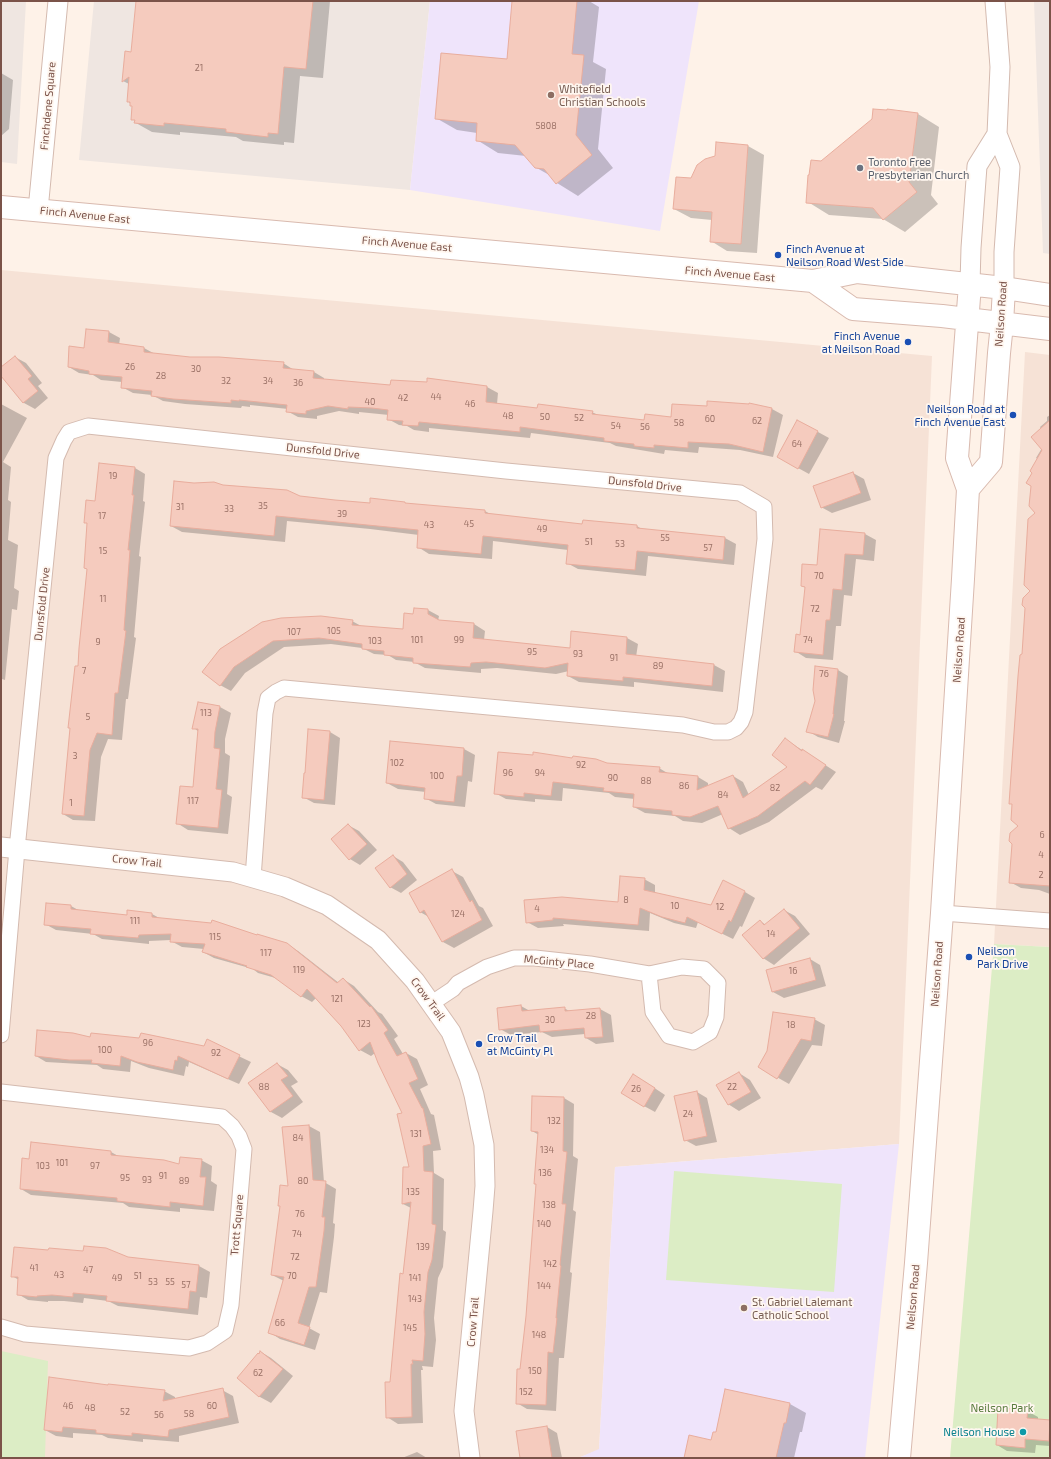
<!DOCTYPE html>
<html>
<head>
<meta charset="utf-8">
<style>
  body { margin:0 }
  #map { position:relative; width:1051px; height:1459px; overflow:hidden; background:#fef2e8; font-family:"Exo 2",sans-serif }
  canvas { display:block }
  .frame { position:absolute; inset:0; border:2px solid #7b5349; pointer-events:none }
</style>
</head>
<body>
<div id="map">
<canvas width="1051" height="1459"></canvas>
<div class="frame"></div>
</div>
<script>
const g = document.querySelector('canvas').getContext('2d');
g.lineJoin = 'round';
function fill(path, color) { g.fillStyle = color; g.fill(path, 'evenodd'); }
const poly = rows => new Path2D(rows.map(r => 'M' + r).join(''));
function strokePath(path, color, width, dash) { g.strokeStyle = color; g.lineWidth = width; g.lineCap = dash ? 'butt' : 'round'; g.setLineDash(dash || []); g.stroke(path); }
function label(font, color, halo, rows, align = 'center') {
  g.font = font + ' "Exo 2",sans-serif'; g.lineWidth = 3.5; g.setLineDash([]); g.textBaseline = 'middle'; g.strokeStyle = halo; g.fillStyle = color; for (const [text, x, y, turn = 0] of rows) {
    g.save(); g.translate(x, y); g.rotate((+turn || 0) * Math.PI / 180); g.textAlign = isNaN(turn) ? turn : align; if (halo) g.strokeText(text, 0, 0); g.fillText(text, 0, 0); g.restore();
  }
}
fill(poly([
  [1,270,932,356,899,1144,615,1167,599,1450,578,1458,1,1458],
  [1025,352,1050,355,1050,947,994,944]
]), '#f6e2d6');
fill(poly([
  [1,1,26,1,17,164,1,162],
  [94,1,430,1,410,190,79,160],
  [1034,1,1050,1,1050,254,1043,253]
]), '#efe6e1');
fill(poly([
  [430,1,699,1,660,231,410,190],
  [899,1144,865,1458,578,1458,599,1449,615,1167]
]), '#efe4fb');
fill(poly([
  [994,944,1050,947,1050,1458,950,1458],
  [674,1171,842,1184,834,1292,666,1280],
  [1,1351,48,1361,45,1457,49,1458,1,1458]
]), '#dcedc5');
fill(poly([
  [137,1,330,1,323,78,300,76,294,143,284,142,284,145,243,141,236,137,180,132,180,135,152,132,136,123,136,121,132,119,133,107,128,101,129,84,123,81,126,52,132,53],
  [513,1,589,1,599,7,593,62,606,69,598,149,613,168,578,196,557,183,551,176,535,167,526,156,498,153,477,140,477,133,457,130,436,118,507,60],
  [1,73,13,80,9,129,1,136],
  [918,114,939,127,931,195,938,204,905,232,883,219,829,215,808,202,821,162,873,119],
  [717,143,748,146,764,155,757,253,727,251,711,241,712,220,691,218,674,209,691,180,716,157],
  [87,330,109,332,120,338,119,345,144,348,155,354,190,358,283,363,294,370,314,372,324,378,324,380,391,386,428,383,428,379,487,387,498,393,497,404,538,409,592,412,598,415,645,421,772,409,783,415,773,457,740,450,699,447,698,453,665,450,664,454,616,446,610,443,531,433,530,438,429,428,429,432,414,430,407,426,399,425,388,419,389,415,359,412,359,414,339,411,317,416,317,419,298,417,287,411,288,409,250,405,250,407,242,406,241,408,185,404,163,401,152,395,133,393,122,387,122,382,101,380,93,375,79,373,69,367,85,349],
  [15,357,26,363,42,383,38,386,48,398,35,409,24,403,1,375,1,368],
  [1,404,27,418,3,462,11,467,8,500,11,502,8,540,18,545,14,588,19,591,17,610,12,609,5,680,2,679,2,687],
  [1050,415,1050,894,1039,890,1021,888,1010,882,1019,826,1013,805,1010,803,1023,655,1032,591,1037,513,1033,472,1038,459,1036,458,1042,448,1041,429,1040,427,1047,421,1047,417],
  [798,421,829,438,809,474,789,463],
  [135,468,145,474,143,501,145,502,139,556,141,557,134,637,136,638,128,699,126,699,122,740,108,739,101,757,95,821,73,820,63,814,79,668,88,570,88,524,85,522,96,502],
  [853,473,864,479,871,500,832,513,821,507],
  [223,486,300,497,371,504,407,504,485,511,490,514,583,525,637,526,643,530,725,538,736,544,734,565,648,556,646,576,578,569,567,563,568,550,493,541,492,559,429,554,418,547,419,535,370,529,287,521,285,542,182,532,171,526],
  [821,530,865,534,876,540,874,561,856,559,852,596,844,595,841,626,836,626,833,660,806,658,795,651,801,636,806,588,802,586,818,566],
  [428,610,439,616,438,621,474,624,485,631,484,640,571,649,627,638,638,644,636,657,714,665,725,671,723,692,634,682,634,687,579,682,568,676,569,671,556,674,497,668,481,669,481,673,425,668,414,662,396,660,388,655,374,654,362,648,331,644,284,647,245,673,231,691,220,685,220,649,352,621,363,627,404,630,414,615],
  [838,670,848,676,844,721,845,721,839,743,818,737,808,731],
  [220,707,231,713,225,739,225,753,230,756,227,794,232,797,228,834,188,830,177,823,194,788,199,732,194,728],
  [330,732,340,738,335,805,314,803,303,797],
  [785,739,836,772,822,790,816,787,769,822,740,835,729,828,723,814,702,823,683,821,675,816,645,813,634,807,635,799,615,797,609,793,563,788,562,801,535,799,535,802,506,799,495,793,606,764,659,768,669,774,698,777,708,783,708,786,733,776,743,782,749,795,788,767],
  [391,742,464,749,475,755,472,782,468,781,465,807,436,804,425,798,426,792,398,789,387,783],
  [348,825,359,831,377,850,360,865,350,859],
  [393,856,403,862,417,880,401,893,390,887],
  [452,871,463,877,479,906,483,908,493,926,454,948,443,942,429,917,420,912],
  [644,879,655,885,655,894,711,906,745,892,755,898,742,927,740,926,733,939,698,922,696,928,674,923,650,913,649,931,563,924,564,926,538,928,527,922,619,903],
  [47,904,71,906,80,911,128,916,128,911,152,914,161,919,257,936,287,944,298,951,339,983,343,979,354,986,378,1012,382,1014,398,1036,394,1039,403,1054,406,1053,417,1059,428,1085,420,1089,431,1114,434,1115,441,1150,433,1151,434,1173,444,1179,443,1230,446,1232,443,1267,438,1278,434,1318,436,1340,433,1367,422,1366,423,1370,421,1370,423,1423,398,1424,387,1417,411,1208,403,1204,410,1168,403,1113,375,1053,371,1056,360,1050,342,1025,316,998,312,1002,301,996,279,979,258,973,253,969,214,958,203,952,204,949,182,947,171,941,171,940,149,941,149,944,102,939,93,934,56,930,45,924],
  [784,910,795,916,810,934,774,965,763,958,760,921,766,925],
  [810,959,820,965,826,986,784,998,773,992,767,971],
  [521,1006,530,1011,564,1008,571,1012,600,1009,611,1015,614,1042,596,1044,586,1038,585,1034,552,1037,542,1032,511,1035,500,1029],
  [814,1019,825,1025,822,1046,812,1045,789,1084,759,1067],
  [91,1039,204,1047,207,1041,251,1062,239,1084,189,1062,188,1067,186,1066,184,1076,149,1068,131,1061,130,1072,103,1069,97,1065,46,1062,36,1056],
  [277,1064,288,1070,298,1082,291,1086,303,1102,282,1118,271,1112,250,1083],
  [739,1073,750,1080,761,1098,739,1111,728,1104],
  [644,1081,665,1095,655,1112,644,1106],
  [697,1092,707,1098,717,1142,696,1146,685,1140],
  [564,1098,574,1104,573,1156,578,1159,573,1210,576,1212,570,1272,572,1273,564,1358,559,1358,556,1411,527,1409,517,1403,527,1316,537,1185,535,1184,539,1135,532,1131],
  [309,1126,320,1132,324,1182,336,1189,333,1223,335,1224,334,1237,327,1293,320,1292,309,1328,320,1334,315,1350,280,1339,269,1332,284,1281,272,1275,281,1207,279,1205,289,1187],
  [111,1152,120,1157,180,1165,201,1160,212,1166,211,1181,217,1185,214,1211,180,1208,180,1212,129,1207,123,1203,31,1195,21,1189,30,1160],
  [128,1258,199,1266,210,1272,207,1298,200,1297,198,1315,118,1306,108,1301,84,1298,83,1303,64,1301,48,1301,48,1302,28,1300,18,1294,19,1280,12,1276],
  [261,1352,271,1358,293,1376,271,1403,260,1397,238,1378,260,1356],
  [109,1387,164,1391,175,1397,175,1399,222,1390,233,1396,239,1423,179,1436,179,1442,143,1439,143,1442,108,1438,102,1435,73,1433,73,1438,56,1436,45,1430],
  [726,1390,790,1404,806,1413,802,1432,800,1432,794,1458,685,1458,712,1441,716,1433],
  [1027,1411,1038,1417,1038,1420,1050,1421,1050,1446,1036,1445,1035,1453,1007,1451,997,1445],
  [547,1427,557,1433,562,1458,521,1458],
  [417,1452,427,1458,402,1458]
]), '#0003');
const building = poly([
  [136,1,313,1,306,69,284,67,278,134,268,133,268,137,226,132,226,129,164,123,164,126,134,123,135,120,131,120,132,106,130,106,130,102,127,102,129,77,122,82,125,51,131,52,136,1],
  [512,1,577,1,572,54,584,55,576,135,592,155,556,184,544,169,535,168,515,145,476,141,477,123,435,119,441,53,507,59,512,1],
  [873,109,887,110,887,109,918,113,909,182,917,192,883,220,873,208,806,203,808,175,809,175,811,160,821,161,872,119,873,109],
  [716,142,748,145,741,244,710,242,712,212,673,209,676,177,691,178,697,165,705,159,715,156,716,142],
  [86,329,109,331,108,342,144,347,144,352,190,357,219,357,284,362,283,368,314,371,313,378,390,385,391,380,427,382,427,378,487,386,486,402,537,408,538,404,593,411,592,414,644,420,645,414,671,417,672,404,707,406,707,401,749,404,749,403,772,408,763,452,729,444,688,442,688,448,654,445,654,448,634,446,634,444,604,441,604,438,520,427,520,432,419,422,418,426,402,425,403,421,387,420,388,410,372,408,348,407,348,409,328,406,306,411,306,414,286,412,287,405,239,400,239,401,231,400,231,403,173,399,151,396,152,391,121,388,122,377,89,374,89,371,68,367,69,346,84,348,86,329],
  [15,356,32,376,28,379,38,391,23,403,1,376,1,367,15,356],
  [797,420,818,431,798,469,777,457,797,420],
  [1050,420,1050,886,1009,883,1012,844,1009,841,1010,833,1018,826,1011,820,1012,804,1009,804,1018,676,1020,655,1022,654,1025,608,1022,605,1023,598,1030,591,1024,585,1028,519,1035,513,1029,506,1031,486,1026,483,1032,473,1030,471,1042,450,1031,437,1050,420],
  [99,463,135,467,132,495,134,495,128,550,130,550,124,630,126,631,118,693,115,693,112,735,97,733,90,750,84,816,62,814,70,728,68,728,75,666,78,666,79,648,87,569,84,568,87,523,84,523,86,500,95,501,99,463],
  [853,472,861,493,821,508,813,486,853,472],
  [174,481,194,483,214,482,223,485,287,490,300,496,335,500,370,503,370,498,405,502,405,503,485,510,485,513,582,524,583,520,637,525,637,528,725,537,723,560,637,551,635,570,611,568,566,564,568,545,483,536,481,554,417,548,418,530,276,516,274,536,170,526,174,481],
  [820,529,865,533,863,555,845,554,842,590,833,589,830,620,826,620,823,655,794,652,796,634,800,635,805,587,801,586,802,564,817,565,820,529],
  [414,608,428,609,428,614,439,620,474,623,473,638,570,648,571,631,627,637,626,654,714,664,712,686,623,677,623,681,567,676,568,663,545,668,486,662,471,663,470,667,413,663,413,658,384,655,384,651,362,649,362,644,319,638,273,641,234,667,220,686,202,672,220,649,262,622,281,618,321,616,353,620,352,625,403,629,404,613,413,614,414,608],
  [815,666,838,669,833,714,834,714,828,737,806,732,815,701,813,690,815,666],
  [198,702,220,706,215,732,214,748,220,749,216,789,222,790,218,828,176,824,180,786,193,787,198,729,192,729,198,702],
  [308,729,330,731,324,800,302,798,304,773,305,773,308,729],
  [785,738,802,751,802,749,826,765,810,785,805,781,758,816,728,829,718,806,690,817,672,815,672,811,633,807,634,794,603,791,604,788,553,782,551,796,524,793,524,797,494,794,498,752,533,755,533,752,572,758,573,756,596,759,607,763,660,767,659,772,698,776,697,790,733,775,743,798,787,767,772,755,785,738],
  [390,741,464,748,462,776,457,776,454,802,424,799,425,788,386,783,390,741],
  [348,824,367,844,349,860,331,839,348,824],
  [393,855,407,874,390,888,375,868,393,855],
  [452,869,470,902,472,900,482,920,442,942,424,910,420,913,409,893,452,869],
  [620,876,645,878,644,890,711,905,723,880,745,891,731,922,729,920,722,934,687,917,685,923,662,917,640,908,638,925,553,918,553,920,526,923,524,900,562,897,618,902,620,876],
  [46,903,71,905,71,909,127,915,127,910,152,913,152,917,211,923,212,920,257,935,257,934,287,943,337,983,343,978,370,1007,371,1006,388,1030,384,1033,397,1056,406,1052,418,1079,409,1083,422,1108,423,1108,431,1144,423,1146,424,1171,433,1172,432,1224,436,1225,432,1260,428,1272,424,1312,425,1334,423,1361,412,1360,413,1364,411,1364,412,1417,386,1418,385,1382,390,1382,400,1273,403,1274,411,1202,402,1204,403,1167,409,1167,397,1114,402,1113,378,1063,370,1042,359,1051,341,1026,307,989,301,997,271,975,246,967,247,966,202,952,205,944,170,942,171,934,139,935,138,938,90,934,91,929,44,925,46,903],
  [784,909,800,928,763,959,742,935,760,920,764,925,784,909],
  [810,958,816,980,772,992,766,970,810,958],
  [521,1005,522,1011,565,1007,565,1011,600,1008,603,1037,585,1038,584,1028,540,1032,539,1025,499,1030,497,1008,521,1005],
  [773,1012,815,1018,811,1041,801,1039,777,1079,758,1067,767,1051,773,1012],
  [37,1030,73,1033,90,1037,91,1033,139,1038,141,1033,204,1046,207,1039,240,1055,228,1079,178,1056,177,1061,175,1060,173,1070,137,1062,121,1056,120,1066,91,1063,92,1060,69,1060,35,1056,37,1030],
  [277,1063,288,1076,281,1080,293,1096,270,1112,248,1083,277,1063],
  [739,1072,751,1092,728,1105,716,1085,739,1072],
  [633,1074,655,1088,644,1107,621,1093,633,1074],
  [697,1091,707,1136,684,1141,674,1096,697,1091],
  [532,1096,564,1097,563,1151,567,1152,562,1204,566,1204,560,1265,561,1266,556,1318,557,1318,553,1353,548,1352,546,1405,516,1404,517,1369,520,1369,526,1316,536,1184,534,1184,538,1132,531,1131,532,1096],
  [309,1125,313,1180,326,1181,322,1217,325,1217,324,1231,316,1287,309,1287,298,1323,310,1327,304,1345,268,1333,284,1277,271,1275,280,1206,278,1206,280,1185,288,1186,282,1127,309,1125],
  [31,1142,111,1151,111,1155,164,1160,179,1164,180,1157,202,1159,200,1177,206,1177,203,1206,170,1202,170,1207,117,1201,117,1198,20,1189,22,1158,29,1159,31,1142],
  [84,1246,106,1248,128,1257,199,1265,196,1292,190,1291,188,1309,106,1301,107,1296,73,1293,73,1297,52,1295,37,1296,37,1297,17,1295,18,1277,11,1277,14,1247,48,1250,49,1248,83,1251,84,1246],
  [260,1351,283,1369,259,1397,237,1378,258,1353,259,1354,260,1351],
  [49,1377,108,1385,108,1384,165,1390,163,1401,223,1388,229,1417,169,1430,168,1437,132,1433,132,1436,96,1433,96,1430,63,1427,62,1432,44,1430,49,1377],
  [725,1389,790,1403,786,1423,784,1423,776,1458,684,1458,689,1435,711,1440,713,1432,716,1432,725,1389],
  [998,1408,1028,1410,1027,1418,1050,1420,1049,1441,1025,1439,1025,1448,996,1445,998,1408],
  [547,1426,552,1458,520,1458,516,1431,547,1426]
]);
fill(building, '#f5cbbe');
strokePath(building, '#e9ad9d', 1);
const minor = poly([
  [942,913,1050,921],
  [432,1003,453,989,458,983,487,967,514,958,535,958,590,964,649,974,682,967,704,969,718,983,716,1017,710,1032,693,1042,669,1036,653,1012,649,974],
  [1,1035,17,849,56,458,64,440,69,432,88,426,506,471,740,493,764,507,765,539,745,712,741,722,736,728,728,732,714,732,683,725,284,688,276,692,268,698,265,713,253,878],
  [1,1092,222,1117,232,1126,239,1136,244,1149,231,1305,225,1331,207,1343,189,1348,25,1334,1,1327]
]);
const tertiary = poly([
  [995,1,1000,67,997,134,1010,167,1004,252,1004,288],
  [38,210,58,1],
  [970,284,971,248,977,166,997,134],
  [1,847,233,872,285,887,327,905,378,940,415,981,451,1032,469,1077,474,1095,484,1145,485,1186,483,1211,464,1411,470,1458]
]);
const secondary = poly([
  [1,207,813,281,857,272,1004,288,1050,295],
  [813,281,853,309,942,316,1050,329],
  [968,489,991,462,999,353,1002,324,1004,288],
  [899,1458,916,1263,942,913,963,579,968,489,957,458,970,284]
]);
strokePath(minor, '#d4baaf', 17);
strokePath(tertiary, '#d4baaf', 21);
strokePath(secondary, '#d9baaf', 24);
strokePath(minor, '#fff', 15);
strokePath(tertiary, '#fff', 19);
strokePath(secondary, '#fff', 22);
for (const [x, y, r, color] of [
  [551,95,4,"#8d6e63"],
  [860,168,4,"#6b7280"],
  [778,255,4,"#1a4fb4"],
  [908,342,4,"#1a4fb4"],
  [1013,415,4,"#1a4fb4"],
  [969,957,4,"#1a4fb4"],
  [479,1044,4,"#1a4fb4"],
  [744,1308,4,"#8d6e63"],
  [1023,1432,4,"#0f9aa8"]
]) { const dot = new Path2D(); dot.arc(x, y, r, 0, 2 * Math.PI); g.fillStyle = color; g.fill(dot); strokePath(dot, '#fff7f0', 1.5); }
label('9px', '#9a7166', null, [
  ["21",199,68],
  ["5808",546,126],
  ["26",130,367],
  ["30",196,369],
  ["28",161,376],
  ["32",226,381],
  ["34",268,381],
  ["36",298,383],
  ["44",436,397],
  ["42",403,398],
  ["40",370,402],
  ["46",470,404],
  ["48",508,416],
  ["50",545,417],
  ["52",579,418],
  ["60",710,419],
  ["62",757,421],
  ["58",679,423],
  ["54",616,426],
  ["56",645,427],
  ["64",797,444],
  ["19",113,476],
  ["35",263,506],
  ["31",180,507],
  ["33",229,509],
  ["39",342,514],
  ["17",102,516],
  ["45",469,524],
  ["43",429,525],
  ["49",542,529],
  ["55",665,538],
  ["51",589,542],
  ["53",620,544],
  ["57",708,548],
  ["15",103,551],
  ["70",819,576],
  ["11",103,599],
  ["72",815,609],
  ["105",334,631],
  ["107",294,632],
  ["101",417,640],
  ["99",459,640],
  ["74",808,640],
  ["103",375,641],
  ["9",98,642],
  ["95",532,652],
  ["93",578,654],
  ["91",614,658],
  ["89",658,666],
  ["7",84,671],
  ["76",824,674],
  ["113",206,713],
  ["5",88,717],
  ["3",75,756],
  ["102",397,763],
  ["92",581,765],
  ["96",508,773],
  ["94",540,773],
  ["100",437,776],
  ["90",613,778],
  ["88",646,781],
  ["86",684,786],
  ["82",775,788],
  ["84",723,795],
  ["117",193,801],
  ["1",71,803],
  ["6",1042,835],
  ["4",1041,855],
  ["2",1041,875],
  ["8",626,900],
  ["10",675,906],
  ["12",720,907],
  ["4",537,909],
  ["124",458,914],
  ["111",135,921],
  ["14",771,934],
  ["115",215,937],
  ["117",266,953],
  ["119",299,970],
  ["16",793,971],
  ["121",337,999],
  ["28",591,1016],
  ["30",550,1020],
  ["123",364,1024],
  ["18",791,1025],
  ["96",148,1043],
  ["100",105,1050],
  ["92",216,1053],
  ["88",264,1087],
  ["22",732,1087],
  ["26",636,1089],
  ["24",688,1114],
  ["132",554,1121],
  ["131",416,1134],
  ["84",298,1138],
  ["134",547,1150],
  ["101",62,1163],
  ["103",43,1166],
  ["97",95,1166],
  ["136",545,1173],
  ["91",163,1176],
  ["95",125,1178],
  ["93",147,1180],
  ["89",184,1181],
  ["80",303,1181],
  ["135",413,1192],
  ["138",549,1205],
  ["76",300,1214],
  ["140",544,1224],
  ["74",297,1234],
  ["139",423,1247],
  ["72",295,1257],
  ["142",550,1264],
  ["41",34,1268],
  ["47",88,1270],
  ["43",59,1275],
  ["51",138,1276],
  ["70",292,1276],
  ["49",117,1278],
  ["141",415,1278],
  ["53",153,1282],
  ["55",170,1282],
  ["57",186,1285],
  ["144",544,1286],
  ["143",415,1299],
  ["66",280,1323],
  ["145",410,1328],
  ["148",539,1335],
  ["150",535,1371],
  ["62",258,1373],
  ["152",526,1392],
  ["46",68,1406],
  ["60",212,1406],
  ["48",90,1408],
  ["52",125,1412],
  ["58",189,1414],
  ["56",159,1415]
]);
label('11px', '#785e54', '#fff7f0', [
  ["Whitefield",559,89],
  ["Christian Schools",559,102],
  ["St. Gabriel Lalemant",752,1302],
  ["Catholic School",752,1315]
], 'left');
label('11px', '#7b5349', '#fff7f0', [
  ["Finchdene Square",48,106,-85],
  ["Finch Avenue East",85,215,6],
  ["Finch Avenue East",407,244,5],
  ["Finch Avenue East",730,274,5],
  ["Neilson Road",1001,314,-86],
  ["Dunsfold Drive",323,451,6],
  ["Dunsfold Drive",645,484,6],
  ["Dunsfold Drive",42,604,-84],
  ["Neilson Road",959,650,-86],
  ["Crow Trail",137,861,6],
  ["McGinty Place",559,962,5],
  ["Neilson Road",937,974,-86],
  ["Crow Trail",428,999,54],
  ["Trott Square",237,1225,-85],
  ["Neilson Road",913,1297,-85],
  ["Crow Trail",473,1322,-85]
]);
label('11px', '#5b616d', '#fff7f0', [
  ["Toronto Free",868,162],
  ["Presbyterian Church",868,175]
], 'left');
label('11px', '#164399', '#fff7f0', [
  ["Finch Avenue at",786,249],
  ["Neilson Road West Side",786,262],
  ["Finch Avenue",900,336,"right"],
  ["at Neilson Road",900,349,"right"],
  ["Neilson Road at",1005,409,"right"],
  ["Finch Avenue East",1005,422,"right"],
  ["Neilson",977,951],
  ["Park Drive",977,964],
  ["Crow Trail",487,1038],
  ["at McGinty Pl",487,1051]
], 'left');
label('11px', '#597b3d', '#fff7f0', [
  ["Neilson Park",1002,1408]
]);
label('11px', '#0d838f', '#fff7f0', [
  ["Neilson House",1015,1432]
], 'right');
</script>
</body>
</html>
